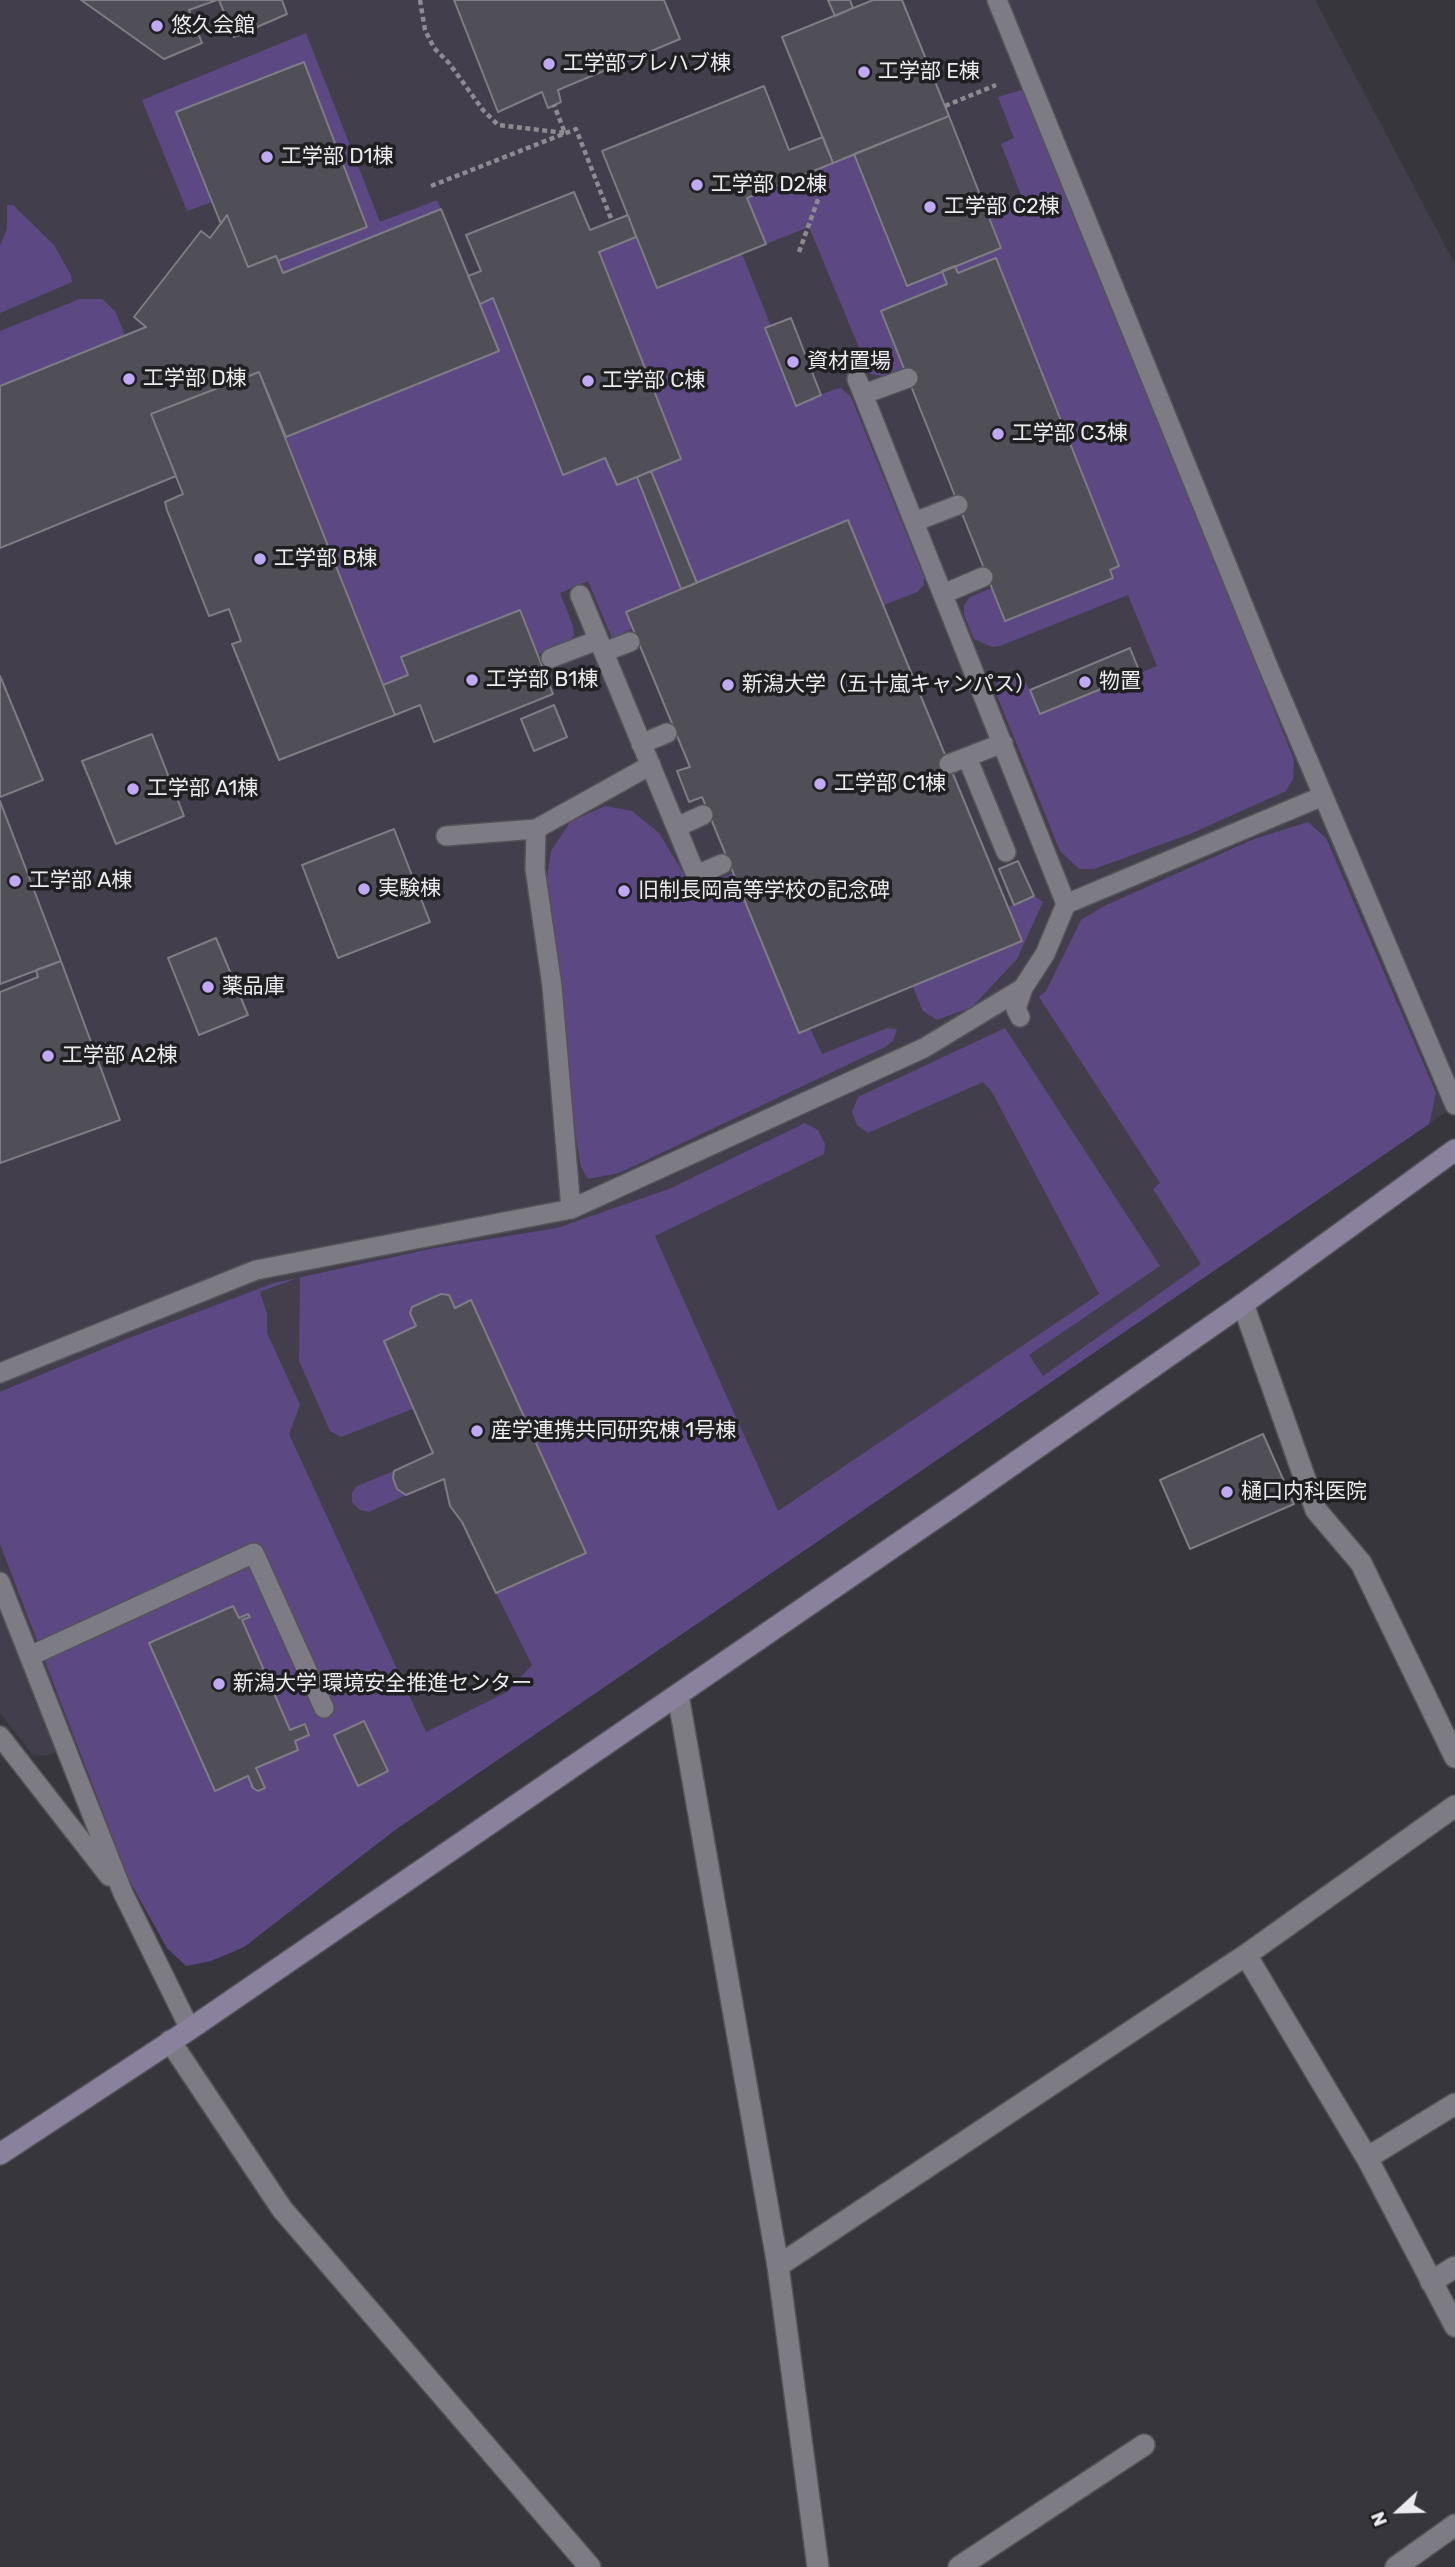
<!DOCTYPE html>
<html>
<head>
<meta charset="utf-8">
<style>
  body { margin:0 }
  #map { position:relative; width:1455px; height:2567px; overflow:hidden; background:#38363d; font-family:Rubik,sans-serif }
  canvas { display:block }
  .north { position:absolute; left:1364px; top:2476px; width:70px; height:70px; -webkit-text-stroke:5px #1f1e21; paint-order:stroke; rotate:248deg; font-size:19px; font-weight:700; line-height:28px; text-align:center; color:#ecebef }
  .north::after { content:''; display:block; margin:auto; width:24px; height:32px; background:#ecebef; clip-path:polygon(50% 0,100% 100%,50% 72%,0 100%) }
</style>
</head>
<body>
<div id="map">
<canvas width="1455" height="2567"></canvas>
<div class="north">N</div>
</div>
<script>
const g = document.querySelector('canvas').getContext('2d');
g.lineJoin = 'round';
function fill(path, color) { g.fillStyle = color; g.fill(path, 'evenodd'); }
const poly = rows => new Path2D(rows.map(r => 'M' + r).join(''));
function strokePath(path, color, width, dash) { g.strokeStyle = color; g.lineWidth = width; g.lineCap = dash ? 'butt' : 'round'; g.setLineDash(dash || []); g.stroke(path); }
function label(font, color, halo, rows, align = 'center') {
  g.font = font + ' Rubik,"Noto Sans JP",sans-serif'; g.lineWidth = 7; g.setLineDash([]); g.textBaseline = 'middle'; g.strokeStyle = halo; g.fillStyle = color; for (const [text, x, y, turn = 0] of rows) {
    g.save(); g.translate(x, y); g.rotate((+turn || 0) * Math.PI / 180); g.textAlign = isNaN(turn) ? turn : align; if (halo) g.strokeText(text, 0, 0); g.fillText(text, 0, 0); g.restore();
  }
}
fill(poly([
  [0,0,1315,0,1455,264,1455,1106,395,1830,244,1947,211,1961,186,1966,167,1948,129,1880,77,1743,46,1756,32,1754,0,1713]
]), '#423e4b');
fill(poly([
  [306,33,380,222,437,200,441,209,283,273,278,261,367,226,304,63,176,112,212,202,187,211,142,100],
  [1021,90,1031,98,1294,760,1293,779,1286,791,1190,834,1094,869,1079,869,1060,851,994,688,1001,678,1021,672,1040,714,1157,666,1128,595,1000,646,992,647,974,639,964,615,964,605,970,597,992,588,1110,570,1119,566,996,259,958,273,955,266,1001,248,988,214,1023,200,1001,144,1014,138,998,97],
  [854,154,906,286,942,271,947,284,881,311,904,368,883,376,870,374,809,227,766,244,747,198],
  [7,205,13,205,54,245,71,275,72,282,0,313,0,246,7,229],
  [636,237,657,287,742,254,771,326,765,329,796,405,835,389,841,388,851,397,924,577,924,585,917,592,884,605,848,520,697,583,651,471,681,459,599,252],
  [493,298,563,474,605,458,617,485,637,477,681,589,626,612,632,629,612,638,588,581,560,593,573,626,574,635,569,642,538,654,519,610,402,657,408,675,383,685,286,437,498,351,480,304],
  [80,299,102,299,115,311,125,335,0,386,0,331],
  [605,806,632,811,659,833,693,889,733,873,799,1032,810,1028,822,1054,887,1028,897,1029,893,1041,885,1047,619,1173,588,1179,581,1167,574,1127,545,892,551,851,571,821],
  [1308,822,1326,838,1436,1093,1429,1124,395,1830,244,1947,211,1961,186,1966,167,1948,129,1880,0,1544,0,1392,124,1340,274,1283,435,1248,557,1228,669,1189,805,1123,818,1130,825,1144,824,1154,655,1236,778,1511,1099,1294,992,1092,983,1082,868,1133,857,1125,852,1112,858,1097,1005,1028,1160,1266,1029,1355,1043,1376,1201,1264,1153,1189,1160,1183,1039,997,1046,991,1081,920,1104,906,1254,839],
  [300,1277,299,1361,330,1431,341,1437,415,1408,384,1342,416,1326,410,1313,412,1307,441,1294,449,1295,455,1308,471,1301,586,1553,496,1593,532,1665,507,1692,426,1732,289,1434,300,1405,267,1333,267,1314,260,1292],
  [232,1606,239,1618,248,1615,249,1618,242,1620,298,1749,256,1768,265,1787,258,1791,253,1788,248,1776,216,1790,150,1644],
  [364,1722,388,1771,358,1786],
  [1034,896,1043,902,1017,959,972,1007,937,1020,923,1011,912,985,1021,940,1008,907],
  [394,1471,397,1489,406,1495,369,1512,360,1510,352,1502,352,1493,357,1486]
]), '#5c4983');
const building = poly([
  [81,0,217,0,189,10,202,43,164,59,81,0],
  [219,0,282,0,287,14,234,37,219,0],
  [454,0,664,0,680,39,558,90,561,102,548,108,542,92,498,112,454,0],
  [828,0,850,0,853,8,835,16,828,0],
  [873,0,902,0,949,116,833,163,782,37,873,0],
  [304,62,367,227,278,261,276,256,248,267,227,215,221,224,176,112,304,62],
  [764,86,789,150,823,137,833,163,747,198,766,244,657,288,602,151,764,86],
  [949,116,1001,248,907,286,854,154,949,116],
  [574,192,590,230,628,215,636,237,599,252,681,459,617,485,605,458,563,475,493,298,480,304,468,276,481,271,466,235,574,192],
  [441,209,499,351,286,437,259,372,151,414,176,476,0,548,0,386,146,327,134,317,201,231,210,238,227,215,248,267,276,256,283,273,441,209],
  [996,258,1119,566,1110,570,1113,578,1005,621,881,311,947,284,942,271,955,266,958,273,996,258],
  [791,318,821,395,796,406,765,328,791,318],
  [259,372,395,715,279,760,232,644,241,641,229,609,209,616,167,510,165,502,183,494,151,414,259,372],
  [651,471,697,583,681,589,637,477,651,471],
  [848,520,1022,941,799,1033,702,797,689,802,677,771,690,767,626,612,848,520],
  [520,610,553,694,434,742,420,705,395,715,383,685,408,675,401,657,520,610],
  [1130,648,1140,673,1040,714,1030,690,1130,648],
  [0,676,43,780,0,797,0,676],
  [554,705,567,737,534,751,521,719,554,705],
  [152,734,184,816,116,844,82,761,152,734],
  [0,801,61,961,0,984,0,801],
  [394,829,430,922,338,958,302,865,394,829],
  [1018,861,1034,896,1014,905,999,869,1018,861],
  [216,938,248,1015,199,1035,168,958,216,938],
  [61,961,120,1120,0,1163,0,992,38,977,36,970,61,961],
  [441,1294,449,1295,455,1308,471,1300,586,1553,496,1593,462,1522,450,1506,444,1479,406,1495,397,1489,393,1478,394,1471,433,1453,384,1341,416,1326,410,1313,412,1307,441,1294],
  [1263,1434,1294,1504,1190,1549,1160,1480,1263,1434],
  [233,1606,239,1618,248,1614,250,1617,242,1620,290,1730,305,1724,309,1735,295,1741,298,1750,256,1768,265,1788,258,1791,253,1788,248,1776,215,1791,149,1643,233,1606],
  [364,1721,388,1771,358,1786,334,1735,364,1721]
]);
fill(building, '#504e56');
strokePath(building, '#7e7c84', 2);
const lane = poly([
  [997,0,1270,671,1455,1105],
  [857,379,1066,904],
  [864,394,908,378],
  [914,522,958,505],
  [943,594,983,577],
  [580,595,696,875,722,864],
  [604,652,630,642],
  [551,658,598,640],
  [641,744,667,733],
  [967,757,1006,852],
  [949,764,1003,743],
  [677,827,703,815],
  [446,836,536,829],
  [1020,1017,1016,1009,1023,988,1045,954,1066,904,1323,796],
  [571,1209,552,986,535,869,536,829,651,765],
  [0,1373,256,1270,571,1209,924,1048,1023,988],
  [0,1582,123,1893,190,2029],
  [30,1656,254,1553,324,1708],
  [0,1736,109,1876]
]);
const street = poly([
  [1243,1304,1316,1510,1361,1563,1455,1757],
  [678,1695,778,2266,1246,1955,1455,1806],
  [1246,1955,1367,2158,1455,2326],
  [170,2041,282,2209,590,2567],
  [1367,2158,1455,2104],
  [778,2266,818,2567],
  [1431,2282,1455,2267],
  [959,2567,1144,2445],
  [1396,2567,1455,2525]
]);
const secondary = poly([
  [0,2154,190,2029,963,1499,1243,1304,1455,1150]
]);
strokePath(lane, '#545359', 22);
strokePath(street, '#545359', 24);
strokePath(secondary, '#545359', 24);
strokePath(poly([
  [420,0,425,30,434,48,449,63,483,110,498,125,565,133,554,105],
  [945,106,996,85],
  [431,186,576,129,612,221],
  [799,252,820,194,811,172]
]), '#8d8b91', 4.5, [5, 3.5]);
strokePath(lane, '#7d7b83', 19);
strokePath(street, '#7d7b83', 21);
strokePath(secondary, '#8a829c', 21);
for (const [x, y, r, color] of [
  [157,26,7,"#bfa9f4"],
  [549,64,7,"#bfa9f4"],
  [864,72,7,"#bfa9f4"],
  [267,157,7,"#bfa9f4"],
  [697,185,7,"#bfa9f4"],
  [930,207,7,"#bfa9f4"],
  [793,362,7,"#bfa9f4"],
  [129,379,7,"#bfa9f4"],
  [588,381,7,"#bfa9f4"],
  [998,434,7,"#bfa9f4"],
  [260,559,7,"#bfa9f4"],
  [472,680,7,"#bfa9f4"],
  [1085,682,7,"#bfa9f4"],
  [728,685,7,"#bfa9f4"],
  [820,784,7,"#bfa9f4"],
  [133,789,7,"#bfa9f4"],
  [15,881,7,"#bfa9f4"],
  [364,889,7,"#bfa9f4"],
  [624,891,7,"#bfa9f4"],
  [208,987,7,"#bfa9f4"],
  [48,1056,7,"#bfa9f4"],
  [477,1431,7,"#bfa9f4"],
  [1227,1492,7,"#bfa9f4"],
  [219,1684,7,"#bfa9f4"]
]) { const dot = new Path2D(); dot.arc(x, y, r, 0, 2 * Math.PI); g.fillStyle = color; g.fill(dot); strokePath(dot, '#1f1e21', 2.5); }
label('21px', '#ecebef', '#1f1e21', [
  ["悠久会館",171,26],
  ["工学部プレハブ棟",563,64],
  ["工学部 E棟",878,72],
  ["工学部 D1棟",281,157],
  ["工学部 D2棟",711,185],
  ["工学部 C2棟",944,207],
  ["資材置場",807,362],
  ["工学部 D棟",143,379],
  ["工学部 C棟",602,381],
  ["工学部 C3棟",1012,434],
  ["工学部 B棟",274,559],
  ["工学部 B1棟",486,680],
  ["物置",1099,682],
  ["新潟大学（五十嵐キャンパス）",742,685],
  ["工学部 C1棟",834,784],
  ["工学部 A1棟",147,789],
  ["工学部 A棟",29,881],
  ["実験棟",378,889],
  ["旧制長岡高等学校の記念碑",638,891],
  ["薬品庫",222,987],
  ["工学部 A2棟",62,1056],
  ["産学連携共同研究棟 1号棟",491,1431],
  ["樋口内科医院",1241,1492],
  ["新潟大学 環境安全推進センター",233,1684]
], 'left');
</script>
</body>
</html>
